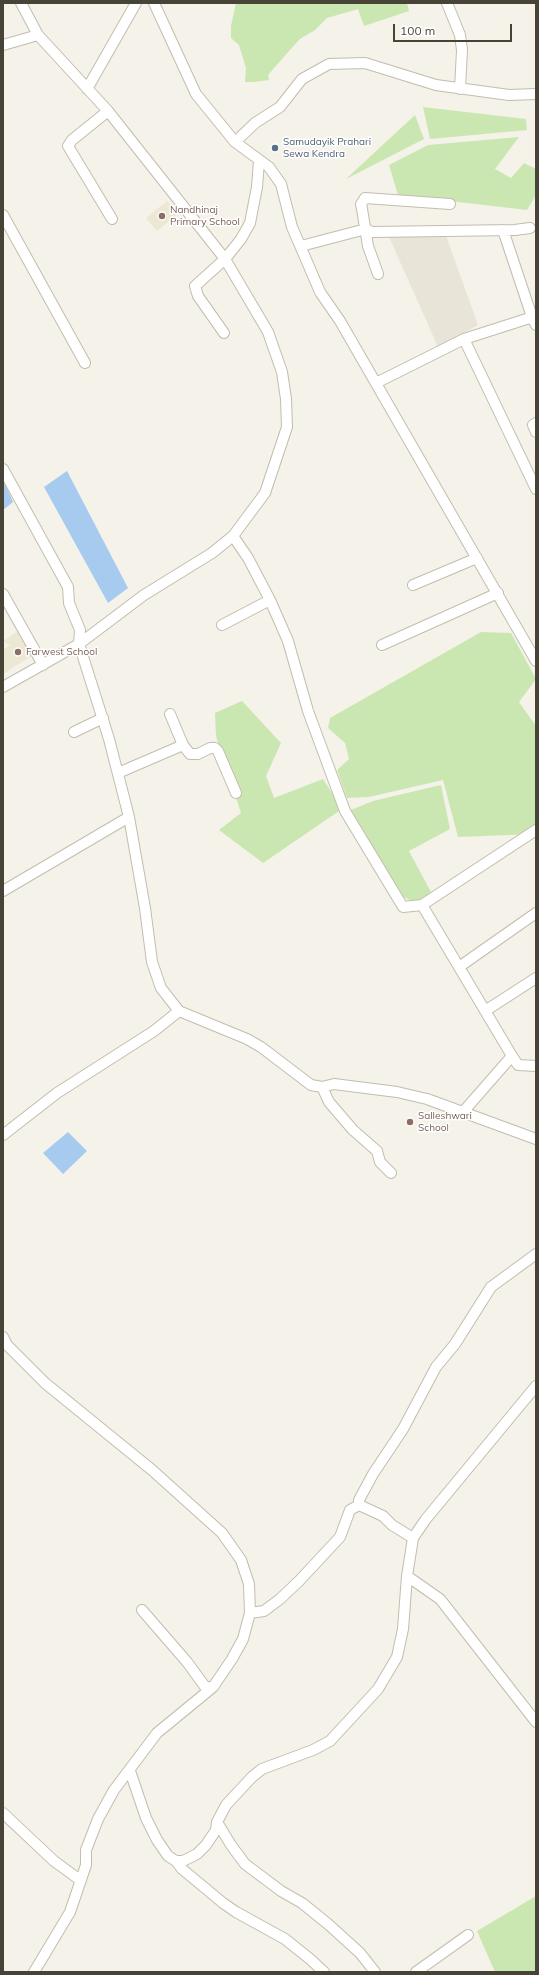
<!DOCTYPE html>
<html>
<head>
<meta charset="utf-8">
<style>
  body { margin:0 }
  #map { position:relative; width:539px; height:1975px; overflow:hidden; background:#f4f2e9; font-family:Mulish,sans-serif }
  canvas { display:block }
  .frame { position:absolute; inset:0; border:4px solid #474337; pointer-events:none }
  .scale { position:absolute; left:393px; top:24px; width:119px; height:18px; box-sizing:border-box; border:2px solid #474337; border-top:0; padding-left:5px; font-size:12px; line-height:14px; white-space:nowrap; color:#474337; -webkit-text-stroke:3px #fff; paint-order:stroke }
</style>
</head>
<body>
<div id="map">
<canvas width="539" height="1975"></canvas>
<div class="frame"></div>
<div class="scale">100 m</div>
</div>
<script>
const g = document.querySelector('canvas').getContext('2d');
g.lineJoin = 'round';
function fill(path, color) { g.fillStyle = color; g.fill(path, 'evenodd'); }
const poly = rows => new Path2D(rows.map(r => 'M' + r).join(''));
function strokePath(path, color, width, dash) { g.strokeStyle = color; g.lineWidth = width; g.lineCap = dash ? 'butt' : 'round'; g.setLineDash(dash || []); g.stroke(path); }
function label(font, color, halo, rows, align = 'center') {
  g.font = font + ' Mulish,sans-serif'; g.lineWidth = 3; g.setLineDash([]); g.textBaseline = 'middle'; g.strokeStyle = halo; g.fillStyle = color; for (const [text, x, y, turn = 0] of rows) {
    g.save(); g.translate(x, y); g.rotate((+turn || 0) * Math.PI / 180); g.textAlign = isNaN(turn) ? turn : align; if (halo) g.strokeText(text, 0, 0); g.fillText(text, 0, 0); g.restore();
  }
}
fill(poly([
  [446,236,478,325,438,347,389,237]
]), '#e8e4d7');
fill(poly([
  [167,201,178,214,157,231,146,218],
  [20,630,33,655,3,674,3,650,10,645,3,641]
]), '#ede8d3');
fill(poly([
  [236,3,407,3,409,11,364,26,358,9,327,18,315,30,300,39,289,51,268,75,269,80,254,82,245,82,246,68,239,45,231,38,231,26],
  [423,107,526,119,527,130,430,139],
  [415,115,424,139,346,179],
  [519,137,495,169,511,178,524,163,536,169,536,195,527,210,398,195,389,165,428,145],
  [481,632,511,633,536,679,519,702,536,726,536,834,458,837,443,780,369,797,347,798,337,770,349,759,345,743,328,728,330,718],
  [242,701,281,743,266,776,274,798,323,779,342,809,263,863,219,830,241,813,216,736,215,713],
  [441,785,450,829,409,851,431,892,416,903,402,896,351,810,373,801],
  [536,1896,536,1972,495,1972,477,1931]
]), '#cae7b2');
fill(poly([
  [67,471,128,588,108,603,44,487],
  [3,479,13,502,3,510],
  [68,1132,87,1151,63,1174,43,1153]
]), '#a7caef');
const minor = poly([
  [154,3,196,94,235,142,269,167,281,184,292,227,320,292,340,321,536,661],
  [447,3,460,35,462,50,460,89],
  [3,45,38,35],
  [87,89,136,3],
  [108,111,72,140,68,146,112,219],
  [235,142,255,123,280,107,302,79,329,64,365,63,436,85,509,95,536,94],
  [3,215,85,363],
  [503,230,532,317,536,325],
  [301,246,366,229,372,232,515,230,530,228],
  [378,274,368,246,362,209,361,204,365,198,450,204],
  [224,333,198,296,195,286,225,259,241,239,250,223,257,187,259,161],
  [464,339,536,316],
  [376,383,464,339,536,489],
  [536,423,533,425,536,432],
  [3,469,68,587,69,603,80,630,79,644,109,739,129,817,145,908,152,962,161,988,179,1011,247,1039,261,1047,311,1085,322,1087,334,1084,397,1092,427,1099,536,1139],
  [233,536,248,558,270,600,288,641,308,711,345,811,403,907,422,905,512,1056,463,1112],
  [413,585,477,558],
  [3,594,43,665],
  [222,625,270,600],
  [382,645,498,593],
  [3,687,79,644,144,595,212,553,233,536,265,493,287,427,286,399,282,372,268,332,225,259,108,111,38,35,21,3],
  [170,714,183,745,190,754,198,754,210,748,215,748,218,751,236,793],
  [74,732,103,718],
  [118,773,183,745],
  [3,891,129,817],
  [422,905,536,830],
  [459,967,536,913],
  [485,1011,536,978],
  [512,1056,518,1065,536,1066],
  [322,1087,329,1102,353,1130,377,1151,380,1162,391,1173],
  [3,1135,57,1093,154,1031,179,1011],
  [3,1337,7,1345,45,1383,152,1470,222,1533,241,1560,249,1584,250,1613,243,1639,232,1659,213,1687,157,1733,114,1790,98,1819,86,1850,86,1865,70,1912,34,1972],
  [413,1538,392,1525,383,1516,359,1505,359,1500,373,1474,403,1429,436,1367,455,1344,491,1287,536,1254],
  [407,1576,440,1599,536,1722],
  [142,1610,187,1662,206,1688,214,1686],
  [250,1613,264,1611,280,1599,299,1581,340,1537,350,1510,359,1505],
  [130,1771,146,1818,157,1840,168,1856,176,1861,183,1861,197,1854,206,1845,216,1830,217,1822,226,1805,252,1777,262,1769,313,1750,330,1741,378,1689,397,1657,403,1629,407,1576,413,1538,426,1519,536,1386],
  [3,1813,54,1861,80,1880],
  [217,1822,231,1845,245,1864,281,1891,302,1903,328,1924,360,1953,375,1972],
  [176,1861,182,1869,223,1903,236,1912,285,1939,310,1959,324,1972],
  [416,1972,468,1935]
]);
strokePath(minor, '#c2bdae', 12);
strokePath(minor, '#fff', 10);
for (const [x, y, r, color] of [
  [275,148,4,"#5c6f8a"],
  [162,216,4,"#8d6e63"],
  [18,652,4,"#8d6e63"],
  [410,1122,4,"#8d6e63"]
]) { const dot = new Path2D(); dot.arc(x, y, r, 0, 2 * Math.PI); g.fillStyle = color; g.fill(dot); strokePath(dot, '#fff', 1.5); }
label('10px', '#4e5e75', '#fff', [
  ["Samudayik Prahari",283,142],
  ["Sewa Kendra",283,154]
], 'left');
label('10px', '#785e54', '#fff', [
  ["Nandhinaj",170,210],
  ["Primary School",170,222],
  ["Farwest School",26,652],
  ["Salleshwari",418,1116],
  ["School",418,1128]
], 'left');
</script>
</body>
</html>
